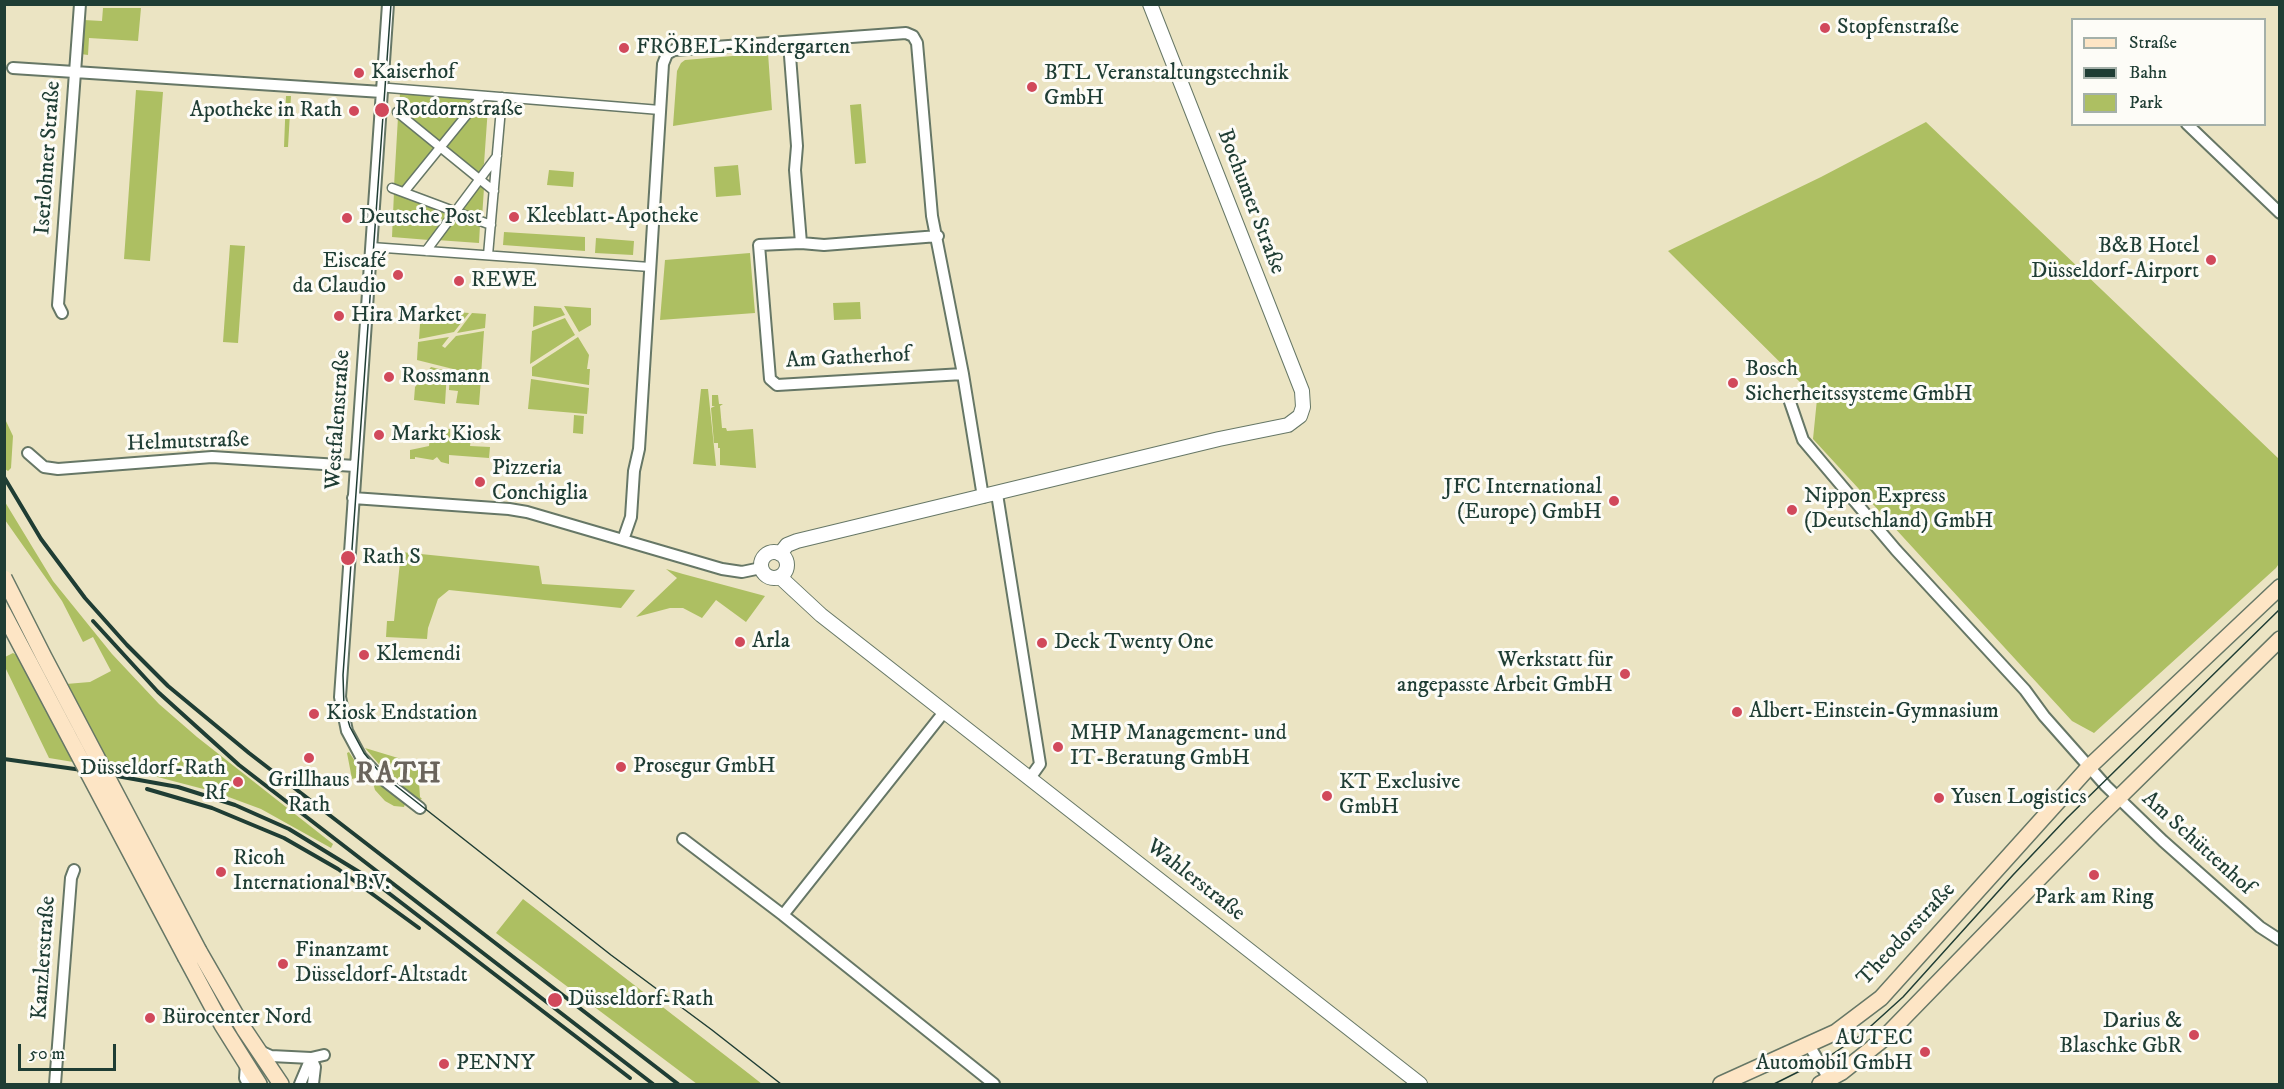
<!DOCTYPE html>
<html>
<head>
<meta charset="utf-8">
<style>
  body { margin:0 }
  #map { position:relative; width:2284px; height:1089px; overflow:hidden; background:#ebe4c3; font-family:"IM FELL DW Pica",serif }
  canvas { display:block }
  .frame { position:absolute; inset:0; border:6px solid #1f3d34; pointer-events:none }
  .legend { position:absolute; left:2071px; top:18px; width:195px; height:108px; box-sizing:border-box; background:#fdfcf7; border:2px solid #a4b0a9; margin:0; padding:8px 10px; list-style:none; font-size:18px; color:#1f3d34 }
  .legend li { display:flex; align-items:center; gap:12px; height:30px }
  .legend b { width:30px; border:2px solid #a4b0a9 }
  .scale { position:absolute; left:18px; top:1044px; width:98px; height:27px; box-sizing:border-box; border:3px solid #1f3d34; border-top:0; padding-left:8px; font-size:18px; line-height:21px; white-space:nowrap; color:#1f3d34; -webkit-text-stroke:4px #fdfcf7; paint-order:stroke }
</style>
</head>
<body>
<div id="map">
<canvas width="2284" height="1089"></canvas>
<div class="frame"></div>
<ul class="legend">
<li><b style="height:8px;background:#fde5c5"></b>Straße</li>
<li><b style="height:8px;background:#1f3d34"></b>Bahn</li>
<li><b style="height:16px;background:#adbf62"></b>Park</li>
</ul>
<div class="scale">50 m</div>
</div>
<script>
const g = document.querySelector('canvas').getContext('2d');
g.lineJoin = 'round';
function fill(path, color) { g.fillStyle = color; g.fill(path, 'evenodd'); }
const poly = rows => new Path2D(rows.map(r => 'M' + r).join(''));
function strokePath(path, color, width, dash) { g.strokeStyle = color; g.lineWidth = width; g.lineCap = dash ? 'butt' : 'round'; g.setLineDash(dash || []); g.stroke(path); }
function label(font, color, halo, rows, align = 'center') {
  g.font = font + ' "IM FELL DW Pica",serif'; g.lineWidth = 6; g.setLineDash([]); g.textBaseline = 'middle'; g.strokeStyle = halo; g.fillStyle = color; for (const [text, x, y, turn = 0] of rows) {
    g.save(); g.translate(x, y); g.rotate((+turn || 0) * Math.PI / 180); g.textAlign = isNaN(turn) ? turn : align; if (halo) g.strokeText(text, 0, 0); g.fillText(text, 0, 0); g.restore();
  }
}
fill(poly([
  [103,8,141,8,138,41,89,38,88,55,81,54,84,20,102,21],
  [768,53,772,110,673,126,677,71,681,63,685,60],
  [136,90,163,92,150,261,124,259],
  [400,93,478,97,440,143,399,111],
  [286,96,291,96,288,147,284,147],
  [861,104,866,163,855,164,850,105],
  [476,106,488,107,484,164,478,174,444,146],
  [398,117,436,149,403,189,394,186],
  [1926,122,2279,459,2280,562,2276,568,2094,733,2072,721,1813,439,1817,399,1668,251,1821,177],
  [738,165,741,195,716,197,714,167],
  [549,170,574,172,573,187,547,185],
  [479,184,484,188,482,218,459,210],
  [394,192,450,213,429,240,392,237],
  [455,215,480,225,479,243,437,240],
  [504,232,585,237,585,251,503,245],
  [596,238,634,241,633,255,595,253],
  [230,245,245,246,238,343,223,342],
  [750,253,755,313,660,320,665,260],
  [860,302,861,319,834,320,833,303],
  [534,306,561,308,565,315,533,327],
  [564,306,591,308,591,325,579,332],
  [421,309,469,313,454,332,419,339],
  [472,313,486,314,485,328,457,333],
  [565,318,575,335,530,364,532,331],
  [484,331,481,376,417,360,418,342,449,337,442,346,445,348,456,336],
  [578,337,589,355,587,369,590,369,589,385,532,376,532,367],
  [431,367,447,371,445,404,414,400,415,387],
  [450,371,481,379,479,405,456,403,458,391,449,390],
  [531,379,589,388,587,414,528,409],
  [701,389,708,389,716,466,693,464],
  [712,395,718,395,719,404,723,404,720,406,722,428,726,428,727,431,753,429,756,468,720,465,720,448,718,448,718,443,714,443,711,408,715,406,712,406],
  [574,415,584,416,583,434,573,433],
  [5,419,13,436,11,468,8,471,5,469],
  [428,427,450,429,450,437,471,438,470,446,490,447,489,458,449,455,449,464,441,462,437,457,433,460,415,457,415,459,410,459,410,450,429,446,430,437,427,437],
  [5,502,53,581,112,654,159,704,197,737,333,844,331,848,261,809,215,792,146,774,49,758,5,667,5,657,13,653,66,684,90,682,111,671,93,637,83,642,62,601,5,520],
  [401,552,539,566,542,584,635,590,621,608,449,590,438,599,428,628,427,639,386,637,387,621,394,621],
  [666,569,683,574,765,596,746,622,716,600,702,618,683,608,670,608,636,617,677,578],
  [365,748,408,761,418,769,420,797,422,799,419,800,391,778],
  [349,752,358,766,359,777,352,779,347,753],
  [376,781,405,804,404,807,394,806,385,801,375,790,373,783],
  [523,899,748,1073,762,1084,697,1084,496,933]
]), '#adbf62');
const pedestrian = poly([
  [389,88,660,110],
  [397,112,494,191],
  [392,188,491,225],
  [404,192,482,96],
  [371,247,650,267],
  [426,251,497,156],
  [488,255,502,97]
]);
const minor = poly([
  [388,4,340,697,347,731,361,757,380,777,420,808],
  [789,43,797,146,795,170,801,243],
  [13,68,382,92],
  [2187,124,2280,213],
  [938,236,824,245,801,243,759,245,770,379,777,385,963,374],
  [62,313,58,305,80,4],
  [1790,402,1803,440,1896,550,2025,690,2044,716,2106,786,2163,841,2260,927,2280,940],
  [28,453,44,467,58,469,212,457,355,466],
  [997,494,1040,764,1030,778],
  [353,498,509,509,527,512,722,569,742,572,761,568],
  [623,540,631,517,634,471,639,449,663,64,667,54,674,50,906,33,913,36,917,43,932,216,963,374,983,497],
  [683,839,783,915,994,1084],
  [783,915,944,712],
  [1809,1045,1832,1084],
  [260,1051,271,1056,311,1058,324,1055],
  [311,1058,315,1067,313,1084],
  [246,1064,245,1078,248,1084],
  [55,1084,71,878,74,870],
  [300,1084,311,1058]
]);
const tertiary = poly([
  '761 565a13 13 0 1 1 26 0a13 13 0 1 1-26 0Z',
  [780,554,787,545,797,541,1219,439,1288,425,1300,416,1303,407,1302,391,1150,4],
  [780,577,821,615,1420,1084]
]);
const secondary = poly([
  [199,951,244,1029,281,1084],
  [186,958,222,1025,259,1084],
  [1721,1084,1836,1032,1881,998,2089,767,2280,587],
  [1820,1084,1842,1072,1881,1041,2096,820,2280,639]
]);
strokePath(pedestrian, '#676', 11);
strokePath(minor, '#676', 14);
strokePath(tertiary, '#676', 16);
strokePath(secondary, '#676', 18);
strokePath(pedestrian, '#fff', 8);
strokePath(minor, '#fff', 10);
strokePath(tertiary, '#fff', 14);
strokePath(secondary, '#fde5c5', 15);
strokePath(poly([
  [391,4,343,675,344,707,350,727,364,753,381,774,611,955,712,1030,781,1084],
  [1774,1084,1828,1057,1861,1035,1903,997,2013,875,2067,818,2280,609]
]), '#1f3d34', 1.5);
strokePath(poly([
  [4,477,41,539,85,598,127,645,168,686,249,753,678,1084],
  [93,621,158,692,239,765,653,1084],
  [4,759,89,771,178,787,235,805,289,829,369,878,630,1078],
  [147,789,212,808,284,838,338,869,419,928]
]), '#1f3d34', 4);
const secondaryBridge = poly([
  [4,578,44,657,199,951],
  [4,614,186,958]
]);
strokePath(secondaryBridge, '#676', 18, []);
strokePath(secondaryBridge, '#fde5c5', 15);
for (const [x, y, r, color] of [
  [1825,28,6,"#d1495b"],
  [624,48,6,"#d1495b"],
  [359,73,6,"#d1495b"],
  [1032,87,6,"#d1495b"],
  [382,110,8,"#d1495b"],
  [354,111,6,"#d1495b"],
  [514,217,6,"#d1495b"],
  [347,218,6,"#d1495b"],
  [2211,260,6,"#d1495b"],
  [398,275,6,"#d1495b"],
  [459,281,6,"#d1495b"],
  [339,316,6,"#d1495b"],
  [389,377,6,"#d1495b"],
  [1733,383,6,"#d1495b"],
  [379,435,6,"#d1495b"],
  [480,482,6,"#d1495b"],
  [1614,501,6,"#d1495b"],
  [1792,510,6,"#d1495b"],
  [348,558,8,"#d1495b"],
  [740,642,6,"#d1495b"],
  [1042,643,6,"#d1495b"],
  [364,655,6,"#d1495b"],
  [1625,674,6,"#d1495b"],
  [1737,712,6,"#d1495b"],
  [314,714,6,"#d1495b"],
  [1058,747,6,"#d1495b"],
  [309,758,6,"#d1495b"],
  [621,767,6,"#d1495b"],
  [238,782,6,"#d1495b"],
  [1327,796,6,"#d1495b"],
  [1939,798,6,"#d1495b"],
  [221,872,6,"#d1495b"],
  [2094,875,6,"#d1495b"],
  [283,964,6,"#d1495b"],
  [555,1000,8,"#d1495b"],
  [150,1018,6,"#d1495b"],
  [2194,1035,6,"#d1495b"],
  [1925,1052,6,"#d1495b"],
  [444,1064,6,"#d1495b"]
]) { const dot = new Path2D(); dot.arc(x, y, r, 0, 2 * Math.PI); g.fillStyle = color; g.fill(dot); strokePath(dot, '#fdfcf7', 2); }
label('22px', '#1f3d34', '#fdfcf7', [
  ["Stopfenstraße",1837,28],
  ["FRÖBEL-Kindergarten",636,48],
  ["Kaiserhof",371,73],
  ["BTL Veranstaltungstechnik",1044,74],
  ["GmbH",1044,99],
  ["Rotdornstraße",395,110],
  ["Apotheke in Rath",342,111,"right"],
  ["Kleeblatt-Apotheke",526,217],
  ["Deutsche Post",359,218],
  ["B&B Hotel",2199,247,"right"],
  ["Düsseldorf-Airport",2199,272,"right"],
  ["Eiscafé",386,262,"right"],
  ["da Claudio",386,287,"right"],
  ["REWE",471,281],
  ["Hira Market",351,316],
  ["Bosch",1745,370],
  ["Sicherheitssysteme GmbH",1745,395],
  ["Rossmann",401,377],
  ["Markt Kiosk",391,435],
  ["Pizzeria",492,469],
  ["Conchiglia",492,494],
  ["JFC International",1602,488,"right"],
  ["(Europe) GmbH",1602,513,"right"],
  ["Nippon Express",1804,497],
  ["(Deutschland) GmbH",1804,522],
  ["Rath S",362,558],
  ["Arla",752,642],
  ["Deck Twenty One",1054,643],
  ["Klemendi",376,655],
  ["Werkstatt für",1613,661,"right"],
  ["angepasste Arbeit GmbH",1613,686,"right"],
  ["Albert-Einstein-Gymnasium",1749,712],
  ["Kiosk Endstation",326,714],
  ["MHP Management- und",1070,734],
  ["IT-Beratung GmbH",1070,759],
  ["Prosegur GmbH",633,767],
  ["Düsseldorf-Rath",226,769,"right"],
  ["Rf",226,794,"right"],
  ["Grillhaus",309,781,"center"],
  ["Rath",309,806,"center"],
  ["KT Exclusive",1339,783],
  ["GmbH",1339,808],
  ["Yusen Logistics",1951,798],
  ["Ricoh",233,859],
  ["International B.V.",233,884],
  ["Park am Ring",2094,898,"center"],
  ["Finanzamt",295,951],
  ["Düsseldorf-Altstadt",295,976],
  ["Düsseldorf-Rath",568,1000],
  ["Bürocenter Nord",162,1018],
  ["Darius &",2182,1022,"right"],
  ["Blaschke GbR",2182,1047,"right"],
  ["AUTEC",1913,1039,"right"],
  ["Automobil GmbH",1913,1064,"right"],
  ["PENNY",456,1064]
], 'left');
label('22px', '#1f3d34', '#fdfcf7', [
  ["Iserlohner Straße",49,158,-86],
  ["Bochumer Straße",1250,202,69],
  ["Am Gatherhof",848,359,-3],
  ["Westfalenstraße",339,420,-86],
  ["Helmutstraße",188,443,-2],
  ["Am Schüttenhof",2197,844,42],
  ["Wahlerstraße",1195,881,38],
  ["Theodorstraße",1907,935,-47],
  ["Kanzlerstraße",45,958,-86]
]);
g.letterSpacing = '1.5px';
label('bold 28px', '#6a645c', '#fdfcf7', [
  ["RATH",399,776]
]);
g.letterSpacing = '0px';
</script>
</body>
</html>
